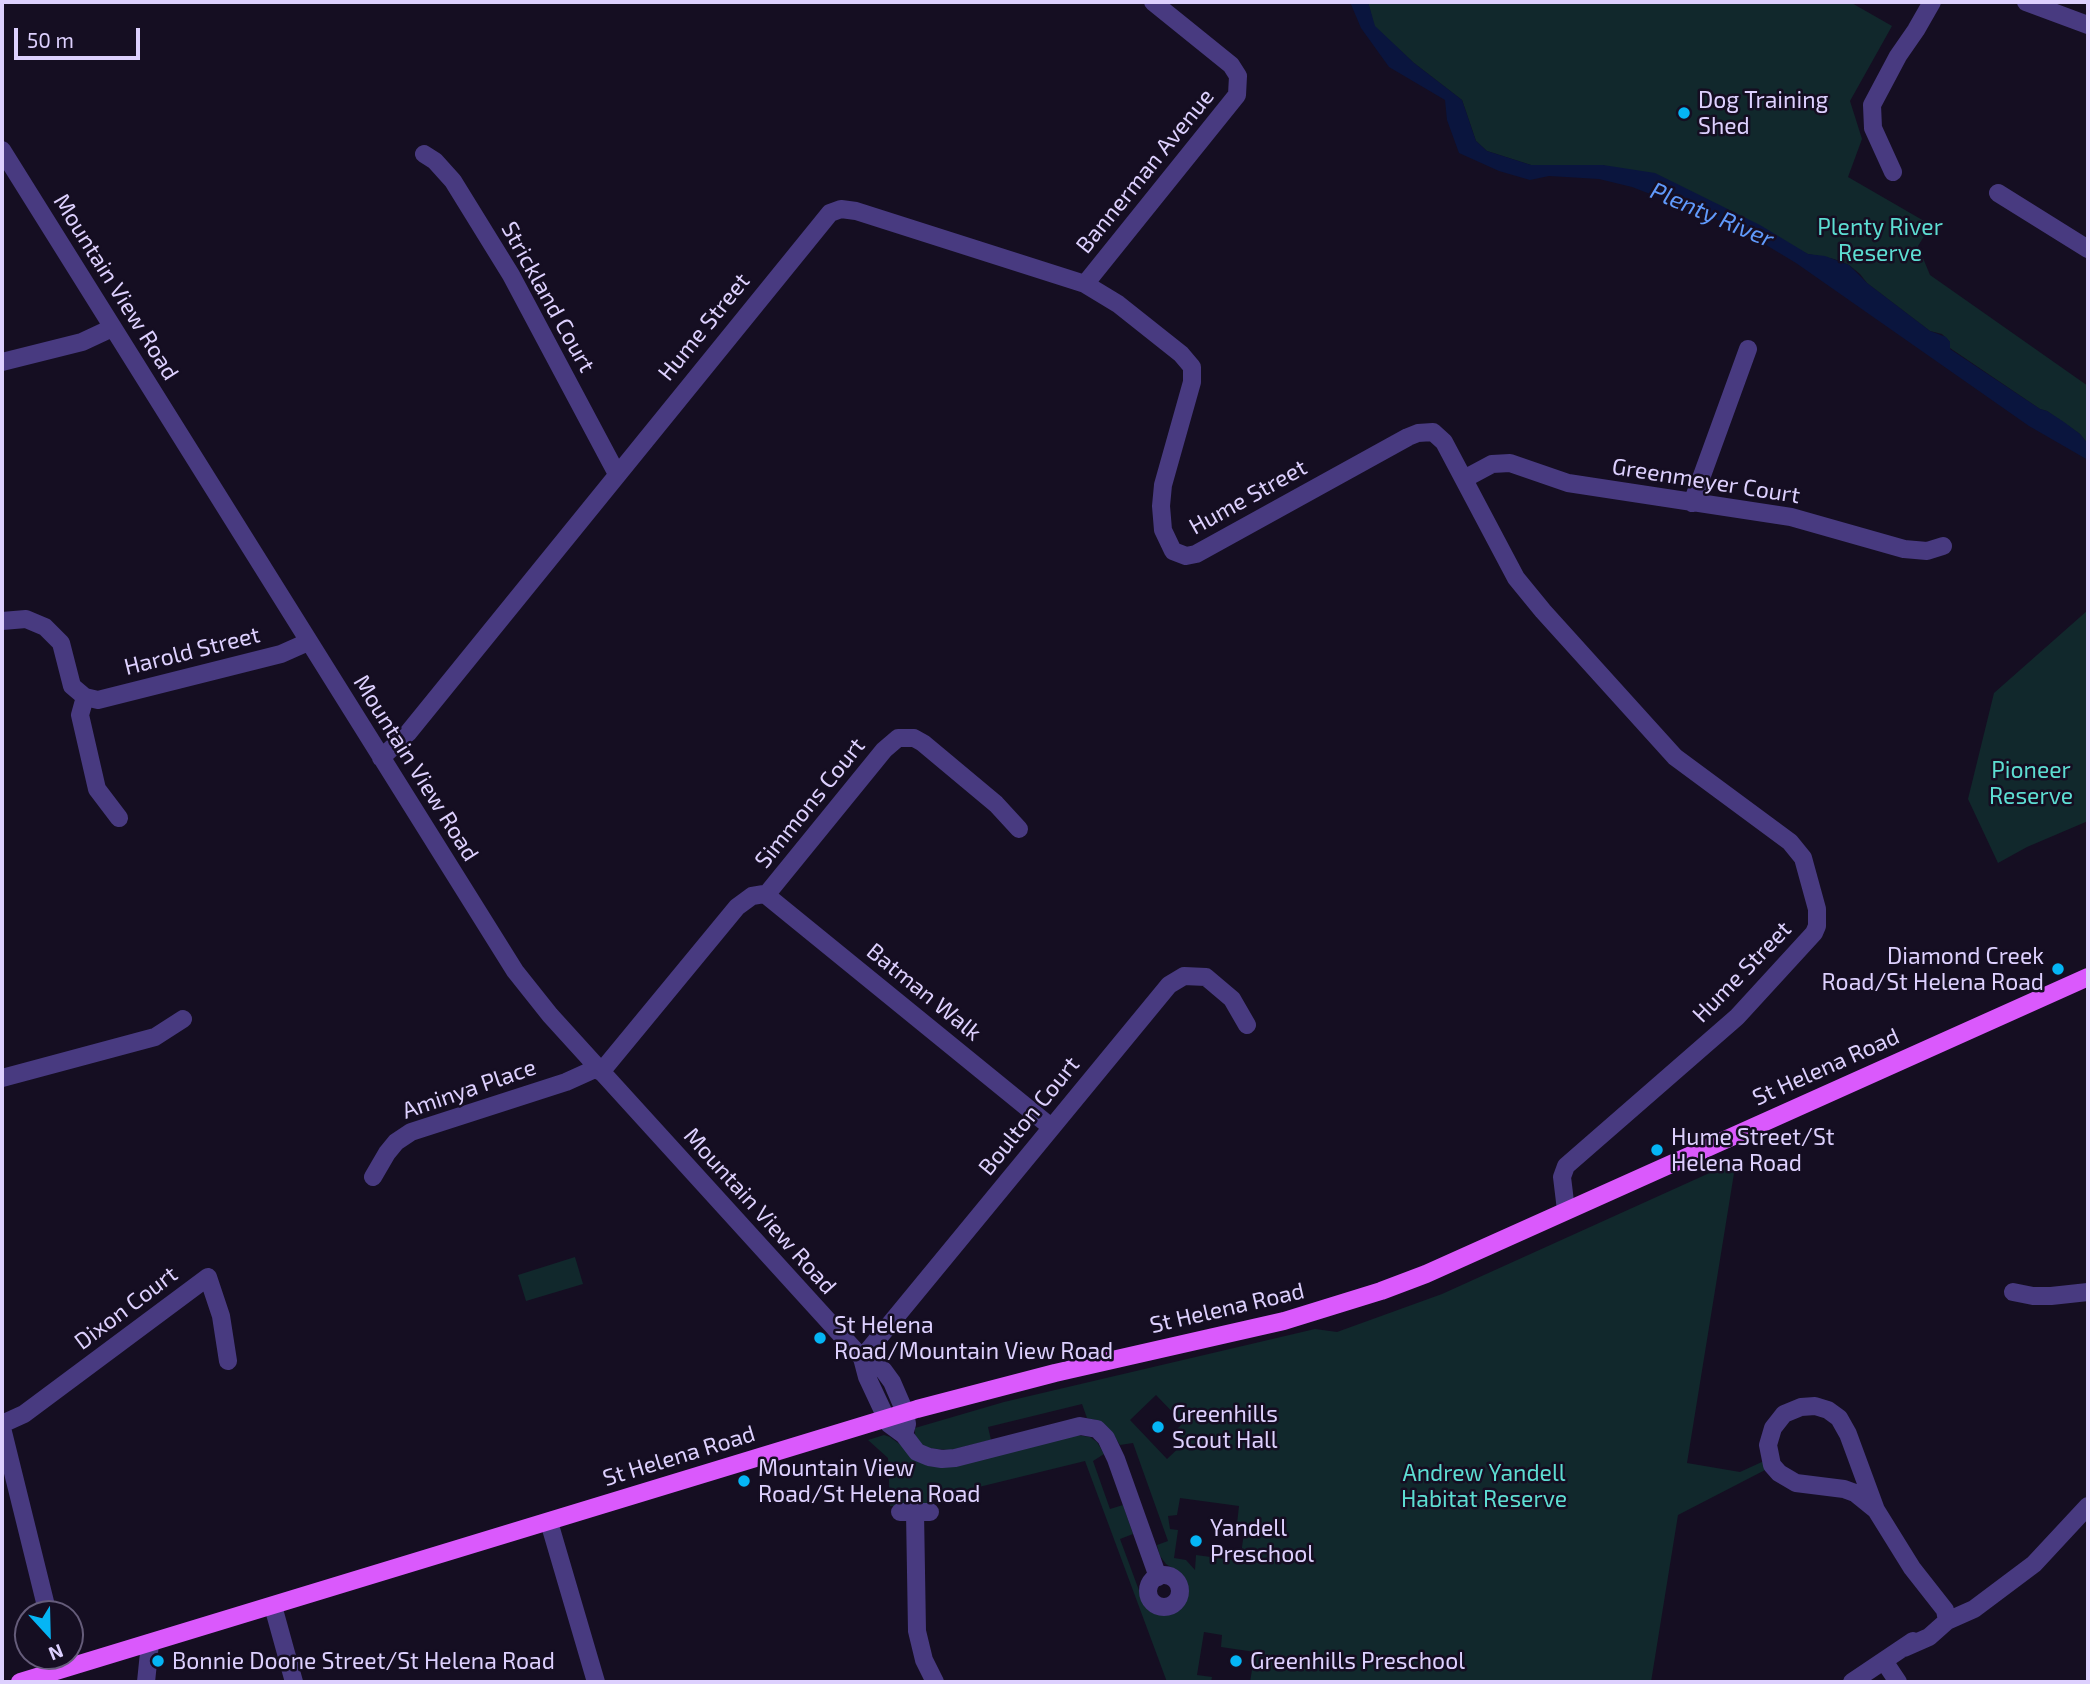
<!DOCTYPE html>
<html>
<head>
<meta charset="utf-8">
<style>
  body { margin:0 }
  #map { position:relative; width:2090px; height:1684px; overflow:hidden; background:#150e22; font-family:"Exo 2",sans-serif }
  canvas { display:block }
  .frame { position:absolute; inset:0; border:4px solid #ddd0fe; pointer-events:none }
  .north { position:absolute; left:14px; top:1600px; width:70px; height:70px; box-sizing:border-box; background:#150e22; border:2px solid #655c7a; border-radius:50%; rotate:158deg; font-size:19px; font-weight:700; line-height:28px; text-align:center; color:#ddd0fe }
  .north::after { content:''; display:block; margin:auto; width:24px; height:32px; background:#05b5f5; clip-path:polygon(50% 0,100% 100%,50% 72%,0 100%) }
  .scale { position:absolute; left:14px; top:28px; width:126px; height:32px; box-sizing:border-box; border:4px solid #ddd0fe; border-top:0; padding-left:9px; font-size:21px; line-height:24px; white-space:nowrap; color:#ddd0fe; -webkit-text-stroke:5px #150e22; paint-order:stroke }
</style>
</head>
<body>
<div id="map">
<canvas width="2090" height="1684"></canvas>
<div class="frame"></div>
<div class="north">N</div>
<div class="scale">50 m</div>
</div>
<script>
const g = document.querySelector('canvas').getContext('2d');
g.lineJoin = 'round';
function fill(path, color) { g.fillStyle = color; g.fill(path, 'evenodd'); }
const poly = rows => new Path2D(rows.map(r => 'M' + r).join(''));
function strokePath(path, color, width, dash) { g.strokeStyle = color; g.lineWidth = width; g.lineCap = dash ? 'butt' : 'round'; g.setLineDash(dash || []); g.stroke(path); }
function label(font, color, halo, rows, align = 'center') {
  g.font = font + ' "Exo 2",sans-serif'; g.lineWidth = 5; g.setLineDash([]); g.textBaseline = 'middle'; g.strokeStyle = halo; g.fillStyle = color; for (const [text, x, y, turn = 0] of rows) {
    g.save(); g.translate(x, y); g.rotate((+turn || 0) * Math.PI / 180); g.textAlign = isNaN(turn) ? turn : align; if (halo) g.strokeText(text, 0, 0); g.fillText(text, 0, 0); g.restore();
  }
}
fill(poly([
  [1368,2,1850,2,1892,26,1850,101,1862,139,1848,177,1931,225,1918,246,1930,275,2088,386,2088,444,2080,434,2047,411,2040,409,1950,348,1950,342,1942,334,1930,331,1867,283,1860,274,1849,265,1834,259,1808,254,1603,165,1531,165,1487,151,1476,141,1462,100,1414,63,1374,26],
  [2088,610,2088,821,2027,847,1998,863,1968,799,1994,693],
  [1736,1161,1687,1463,1740,1472,1764,1461,1767,1469,1678,1515,1651,1682,1250,1682,1255,1652,1221,1647,1222,1635,1204,1632,1197,1675,1212,1677,1211,1682,1167,1682,1085,1461,934,1498,933,1505,890,1506,888,1458,868,1440,884,1435,890,1437,929,1466,941,1467,1077,1435,1090,1437,1097,1442,1104,1454,1093,1461,1110,1509,1123,1505,1133,1534,1120,1539,1144,1604,1152,1613,1164,1615,1171,1614,1182,1607,1186,1601,1186,1583,1180,1573,1166,1564,1160,1556,1157,1545,1168,1541,1133,1443,1120,1445,1114,1435,1096,1420,1087,1418,1082,1404,988,1427,991,1440,950,1450,925,1448,915,1438,915,1428,1004,1402,1315,1329,1337,1332,1442,1294],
  [1156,1395,1183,1423,1174,1432,1184,1443,1167,1459,1130,1420],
  [1180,1498,1239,1506,1237,1524,1245,1526,1240,1561,1196,1555,1195,1570,1186,1560,1174,1558,1178,1530,1170,1529,1168,1516,1177,1515],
  [575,1257,583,1284,526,1301,518,1275]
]), '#11282c');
fill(poly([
  [1350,2,1368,2,1375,26,1414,63,1462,100,1476,141,1487,151,1531,165,1603,165,1655,173,1760,225,1808,254,1825,256,1849,265,1867,283,1930,331,1946,337,1950,342,1950,349,2040,409,2047,411,2064,422,2080,434,2088,444,2088,460,2029,426,1796,263,1736,227,1632,187,1599,179,1549,176,1530,180,1499,171,1459,153,1447,120,1445,100,1389,67,1361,28]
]), '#0a153e');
strokePath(poly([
  [2026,2,2088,25],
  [2,150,515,971,550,1015,862,1358,874,1362,884,1371,892,1382,905,1412,907,1424,904,1435],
  [424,154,435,161,453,181,511,275,617,474],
  [1893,172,1873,128,1872,105,1898,56,1916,30,1932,2],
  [1998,193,2088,249],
  [1085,284,1237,95,1238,76,1231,65,1153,2],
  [2,362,82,342,112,328],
  [1464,479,1492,464,1510,463,1568,483,1791,517,1904,549,1927,551,1943,546],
  [1692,503,1748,349],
  [2,621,26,619,45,627,61,643,72,686,85,697,98,700,281,654,308,642],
  [85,697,80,715,97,789,119,818],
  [381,758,408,733,830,213,841,209,856,211,1085,284,1118,304,1181,354,1192,367,1192,382,1163,485,1161,506,1163,530,1173,551,1186,556,1196,554,1408,437,1418,433,1433,432,1444,442,1516,578,1543,611,1675,757,1790,842,1803,858,1817,909,1817,926,1814,933,1737,1017,1566,1166,1562,1177,1566,1210],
  [766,895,1051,1127],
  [766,895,884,750,898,738,914,738,923,743,996,804,1019,829],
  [601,1072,737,907,752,896,764,894,766,895],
  [2,1078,155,1037,183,1019],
  [373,1177,387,1153,396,1142,411,1132,566,1082,597,1068],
  [2013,1292,2033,1296,2051,1296,2088,1292],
  [862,1358,1169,985,1184,976,1206,977,1232,999,1247,1025],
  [862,1358,867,1377,889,1424,904,1435,917,1452,929,1457,942,1459,955,1458,1080,1426,1097,1429,1106,1438,1116,1459,1158,1577],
  [2,1424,24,1414,208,1277,221,1316,228,1361],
  [2,1428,48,1614],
  [1876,1510,1855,1493,1844,1489,1796,1483,1779,1473,1772,1465,1768,1445,1773,1428,1784,1414,1801,1407,1815,1406,1828,1410,1839,1418,1848,1434,1876,1510,1912,1568,1945,1610,1947,1621],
  [900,1512,930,1512],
  [915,1512,917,1631,924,1660,935,1682],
  [549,1522,596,1682],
  '1148 1591a16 16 0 1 1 32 0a16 16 0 1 1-32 0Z',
  [273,1606,294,1682],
  [1904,1648,1929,1637,1947,1621,1974,1609,2034,1564,2088,1506],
  [1884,1661,1898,1682],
  [146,1682,150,1643],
  [1852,1682,1913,1641]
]), '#483a80', 18);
strokePath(poly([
  [20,1682,917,1409,1055,1373,1284,1321,1381,1291,1426,1274,2088,977]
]), '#da59fc', 18);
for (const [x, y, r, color] of [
  [1684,113,7,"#05b5f5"],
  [2058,969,7,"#05b5f5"],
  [1657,1150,7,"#05b5f5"],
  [820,1338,7,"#05b5f5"],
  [1158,1427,7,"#05b5f5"],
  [744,1481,7,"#05b5f5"],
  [1196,1541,7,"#05b5f5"],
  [158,1661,7,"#05b5f5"],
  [1236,1661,7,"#05b5f5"]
]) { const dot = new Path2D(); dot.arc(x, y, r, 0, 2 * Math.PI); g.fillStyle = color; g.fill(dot); strokePath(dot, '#150e22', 2.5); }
label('23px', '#ddd0fe', '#150e22', [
  ["Dog Training",1698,100],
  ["Shed",1698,126],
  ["Diamond Creek",2044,956,"right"],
  ["Road/St Helena Road",2044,982,"right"],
  ["Hume Street/St",1671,1137],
  ["Helena Road",1671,1163],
  ["St Helena",834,1325],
  ["Road/Mountain View Road",834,1351],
  ["Greenhills",1172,1414],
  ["Scout Hall",1172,1440],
  ["Mountain View",758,1468],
  ["Road/St Helena Road",758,1494],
  ["Yandell",1210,1528],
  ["Preschool",1210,1554],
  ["Bonnie Doone Street/St Helena Road",172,1661],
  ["Greenhills Preschool",1250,1661]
], 'left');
label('23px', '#ddd0fe', '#150e22', [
  ["Bannerman Avenue",1145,171,-51],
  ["Mountain View Road",116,287,58],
  ["Strickland Court",548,297,61],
  ["Hume Street",704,327,-51],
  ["Greenmeyer Court",1706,481,9],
  ["Hume Street",1248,497,-29],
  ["Harold Street",192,651,-14],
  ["Mountain View Road",416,768,58],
  ["Simmons Court",810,803,-51],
  ["Hume Street",1742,972,-46],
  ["Batman Walk",924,992,39],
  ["St Helena Road",1826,1067,-24],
  ["Aminya Place",469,1089,-19],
  ["Boulton Court",1029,1116,-51],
  ["Mountain View Road",760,1211,48],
  ["Dixon Court",126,1308,-37],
  ["St Helena Road",1227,1308,-13],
  ["St Helena Road",679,1456,-17]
]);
label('23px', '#5dddd2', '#150e22', [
  ["Plenty River",1880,227],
  ["Reserve",1880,253],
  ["Pioneer",2031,770],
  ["Reserve",2031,796],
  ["Andrew Yandell",1484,1473],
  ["Habitat Reserve",1484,1499]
]);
label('italic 24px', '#609afc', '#150e22', [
  ["Plenty River",1712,215,23]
]);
</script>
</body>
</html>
